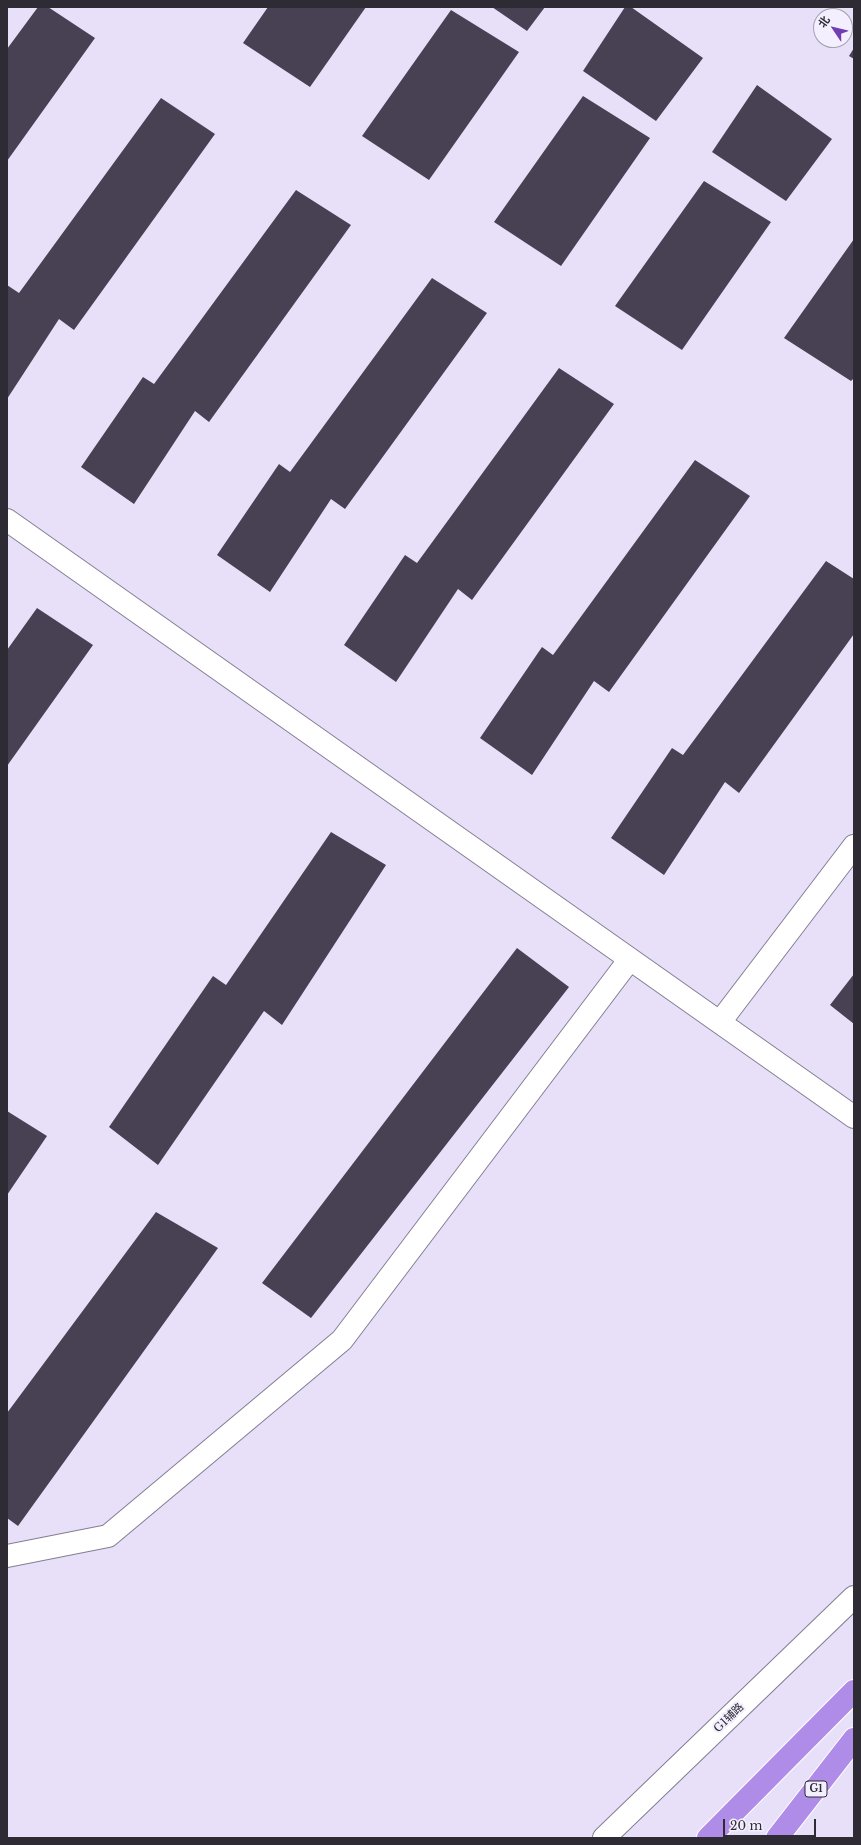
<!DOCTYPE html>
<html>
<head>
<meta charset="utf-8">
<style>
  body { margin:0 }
  #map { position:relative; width:861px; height:1845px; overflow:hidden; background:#e8e0f8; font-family:"Libre Baskerville","Noto Sans SC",serif }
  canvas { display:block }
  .frame { position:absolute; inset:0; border:8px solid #2e2b34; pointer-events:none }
  .north { position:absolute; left:813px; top:8px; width:40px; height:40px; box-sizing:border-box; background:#f4effe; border:1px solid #a5a1ad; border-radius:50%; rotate:305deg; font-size:11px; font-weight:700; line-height:16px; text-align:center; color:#2e2b34 }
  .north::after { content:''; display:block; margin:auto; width:14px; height:18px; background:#723db4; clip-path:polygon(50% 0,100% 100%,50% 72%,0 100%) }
  .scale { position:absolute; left:723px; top:1819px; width:93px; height:18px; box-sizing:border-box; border:2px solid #2e2b34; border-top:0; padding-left:5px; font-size:12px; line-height:14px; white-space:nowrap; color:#2e2b34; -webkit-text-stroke:3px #f4effe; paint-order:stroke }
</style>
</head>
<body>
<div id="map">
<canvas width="861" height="1845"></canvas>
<div class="frame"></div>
<div class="north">北</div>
<div class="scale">20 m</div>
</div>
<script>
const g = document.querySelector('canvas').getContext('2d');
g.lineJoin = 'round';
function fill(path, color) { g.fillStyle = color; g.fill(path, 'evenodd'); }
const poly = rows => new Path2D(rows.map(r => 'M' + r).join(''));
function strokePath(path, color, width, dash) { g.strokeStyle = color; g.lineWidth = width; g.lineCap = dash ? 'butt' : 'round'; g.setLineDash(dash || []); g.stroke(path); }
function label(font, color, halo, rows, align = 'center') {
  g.font = font + ' "Libre Baskerville","Noto Sans SC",serif'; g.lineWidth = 4; g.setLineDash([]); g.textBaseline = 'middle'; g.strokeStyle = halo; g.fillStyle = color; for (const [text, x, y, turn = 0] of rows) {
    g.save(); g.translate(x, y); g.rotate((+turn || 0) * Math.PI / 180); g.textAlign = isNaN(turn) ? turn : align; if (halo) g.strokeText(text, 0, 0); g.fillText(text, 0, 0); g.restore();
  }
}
fill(poly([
  [38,7,48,7,95,38,7,161,7,49],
  [268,7,366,7,310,87,243,43],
  [492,7,545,7,527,31],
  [625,7,631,7,703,58,656,121,583,71],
  [451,10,519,52,429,180,362,136],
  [854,48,854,59,849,56],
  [757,85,832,139,786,201,712,152],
  [583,96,650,138,561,266,494,222],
  [161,98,215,134,74,330,59,319,7,399,7,285,19,293],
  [704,181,771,222,682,350,615,306],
  [296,190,351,225,209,422,195,411,134,504,81,467,143,377,154,384],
  [854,239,854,378,851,381,784,338],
  [432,278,487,313,345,509,331,499,270,592,217,555,279,464,290,472],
  [559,368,614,404,472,600,458,589,396,682,344,645,405,555,417,563],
  [695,460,750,496,609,692,594,681,532,775,480,738,542,647,553,655],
  [826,561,854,579,854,634,739,793,725,782,664,875,611,838,672,748,683,755],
  [37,608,93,645,7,766,7,650],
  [331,832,386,865,282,1025,264,1011,158,1165,109,1127,213,976,226,985],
  [517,948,569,987,311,1318,262,1283],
  [854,974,854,1024,830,1005],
  [7,1111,47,1136,7,1195],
  [156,1212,218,1248,18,1526,7,1518,7,1413]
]), '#484154');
const minor = poly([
  [7,520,854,1117],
  [720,1022,854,846],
  [7,1556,108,1536,342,1340,630,959]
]);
const tertiary = poly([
  [604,1838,854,1597]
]);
const motorway = poly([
  [708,1838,854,1691],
  [777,1838,854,1739]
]);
strokePath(minor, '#847d92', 24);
strokePath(tertiary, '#847d92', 24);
strokePath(motorway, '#fff', 24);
strokePath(minor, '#fff', 22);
strokePath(tertiary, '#fff', 22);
strokePath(motorway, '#ae8ce7', 22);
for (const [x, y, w] of [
  [816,1789,22]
]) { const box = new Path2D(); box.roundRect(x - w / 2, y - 8, w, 16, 3); g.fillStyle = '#f4effe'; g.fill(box); strokePath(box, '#2e2b34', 1); }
label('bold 10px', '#2e2b34', null, [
  ["G1",816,1789]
]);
label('11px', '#2e2b34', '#f4effe', [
  ["G1辅路",729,1718,-44]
]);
</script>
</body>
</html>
